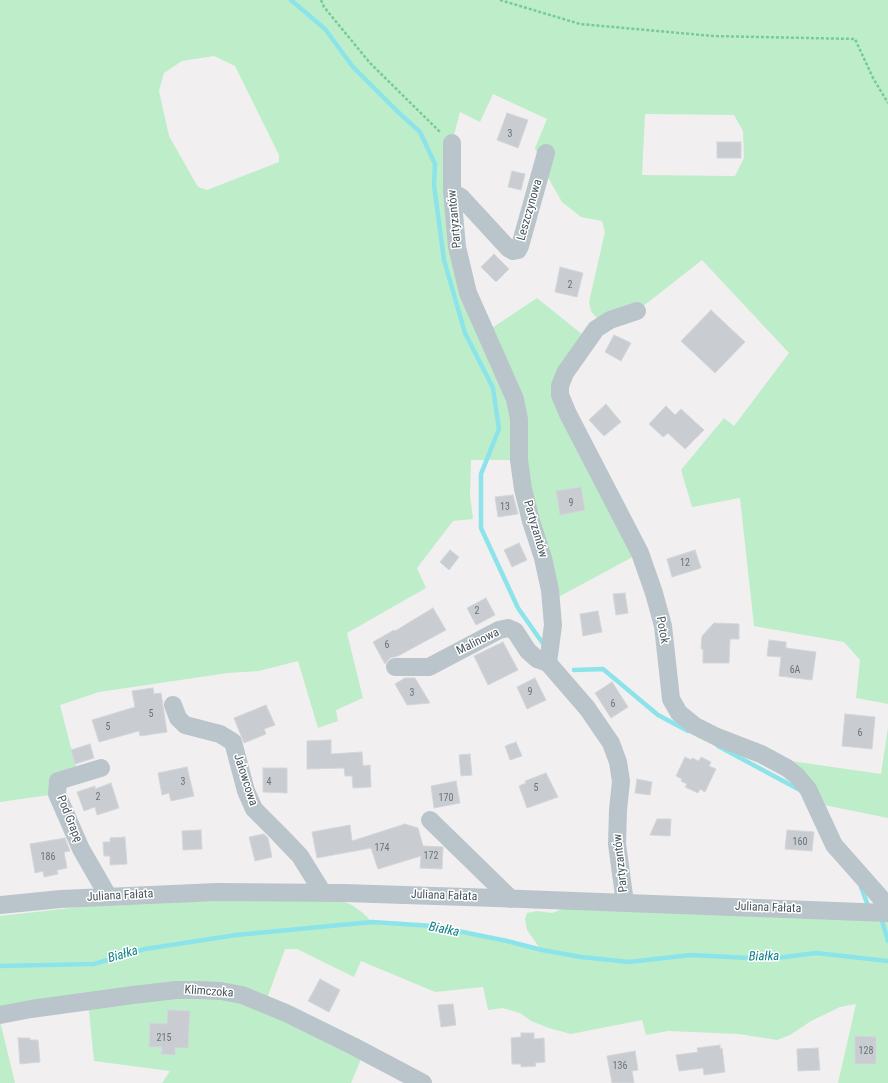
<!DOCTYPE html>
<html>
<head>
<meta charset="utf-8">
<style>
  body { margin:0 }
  canvas { display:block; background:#f1efef }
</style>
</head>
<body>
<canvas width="888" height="1083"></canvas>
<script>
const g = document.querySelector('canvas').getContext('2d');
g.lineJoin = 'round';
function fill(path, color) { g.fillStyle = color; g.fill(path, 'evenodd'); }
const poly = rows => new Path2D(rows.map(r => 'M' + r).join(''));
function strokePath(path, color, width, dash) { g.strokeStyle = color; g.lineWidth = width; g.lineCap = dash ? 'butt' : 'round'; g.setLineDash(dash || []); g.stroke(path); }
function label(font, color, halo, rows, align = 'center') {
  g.font = font + ' "Roboto Condensed",sans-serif'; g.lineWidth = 3; g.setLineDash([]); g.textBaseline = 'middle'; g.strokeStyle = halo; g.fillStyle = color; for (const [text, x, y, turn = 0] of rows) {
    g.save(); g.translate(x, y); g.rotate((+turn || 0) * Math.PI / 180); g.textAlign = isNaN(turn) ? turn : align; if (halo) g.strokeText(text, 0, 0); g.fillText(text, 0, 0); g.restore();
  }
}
fill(poly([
  [0,0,888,0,888,704,856,698,860,660,844,642,754,626,740,498,692,507,681,470,724,418,734,426,789,353,702,260,637,311,602,325,591,311,589,302,605,232,602,221,581,217,562,202,546,174,535,148,547,119,493,94,480,122,460,112,452,143,457,247,486,332,537,298,588,339,560,386,640,553,551,601,519,460,471,460,470,495,473,519,453,521,417,568,426,588,347,633,363,698,336,710,338,721,318,728,298,661,259,671,228,673,99,692,60,705,78,775,57,794,0,802],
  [214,56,235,66,279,155,279,162,207,190,198,187,169,136,159,91,164,73,182,61],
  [645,114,734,115,743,131,744,158,735,176,642,175],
  [888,727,888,818,814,803,784,760,881,774],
  [325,899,340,900,352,905,363,913,372,922,433,926,507,941,541,950,527,930,525,919,527,913,537,911,552,913,565,908,888,913,888,1083,838,1083,856,1004,840,1007,811,1021,790,1035,777,1040,739,1034,668,1031,646,1035,642,1020,571,1034,549,1028,531,1021,520,1013,502,1008,488,1010,483,987,435,992,361,961,354,977,297,949,285,949,265,1004,364,1052,351,1083,162,1083,170,1071,94,1061,88,1001,0,1015,0,916,98,905,125,903],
  [0,1021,15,1083,0,1083]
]), '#beeec9');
strokePath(poly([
  [291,0,325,29,353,67,397,111,420,132,435,164,434,185,444,260,465,333,493,388,499,429,481,474,481,528,518,608,544,645],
  [574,670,603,669,658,715,688,731],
  [718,746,798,789],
  [861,887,867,903],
  [881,917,888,941],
  [0,966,94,964,145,949,236,935,372,922,433,926,507,941,542,950,581,957,629,962,691,955,769,959,816,953,888,961]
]), '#8ce4ea', 4.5);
const building = poly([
  [507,113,528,120,518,148,497,140,507,113],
  [717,142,741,142,741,158,717,158,717,142],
  [512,171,525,174,521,190,508,187,512,171],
  [494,254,509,269,496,282,481,267,494,254],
  [560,267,583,273,577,297,555,292,560,267],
  [711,310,745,342,715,373,681,341,711,310],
  [614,335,631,343,621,361,605,352,614,335],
  [606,404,621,422,604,436,589,420,606,404],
  [666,406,675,415,681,409,704,430,685,449,668,433,663,437,649,424,666,406],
  [581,487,585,510,560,515,556,491,581,487],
  [513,495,518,514,498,517,495,497,513,495],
  [519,543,527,560,512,567,504,550,519,543],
  [450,550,459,557,449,570,440,562,450,550],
  [695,550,701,568,672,577,667,559,695,550],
  [625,593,628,613,616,615,613,594,625,593],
  [486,598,495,615,476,625,467,608,486,598],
  [433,608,446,630,398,656,390,658,385,664,373,642,394,630,395,631,433,608],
  [598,611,602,632,583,636,580,614,598,611],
  [714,623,739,624,739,639,730,639,729,663,703,663,703,649,701,649,702,636,714,623],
  [769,640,786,642,786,648,816,652,812,680,779,676,781,657,767,656,769,640],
  [503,642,518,670,488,685,474,656,503,642],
  [405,678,415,678,430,703,407,705,395,684,405,678],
  [535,678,546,700,527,709,517,687,535,678],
  [612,682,628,707,611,718,595,693,612,682],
  [153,688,154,694,161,693,167,732,140,736,139,731,99,742,92,720,135,707,132,691,153,688],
  [266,705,275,725,264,729,266,734,244,743,234,718,266,705],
  [845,714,875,717,872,749,842,746,845,714],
  [331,740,331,754,362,752,363,766,370,765,371,787,353,788,352,776,345,776,344,768,307,769,307,741,331,740],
  [516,742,522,756,510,760,505,746,516,742],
  [90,744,94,758,75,764,71,750,90,744],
  [470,754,472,775,461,776,459,755,470,754],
  [685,757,691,760,692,758,699,761,701,757,711,762,709,766,716,769,705,792,700,789,698,793,685,787,687,784,681,781,682,779,676,776,685,757],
  [187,767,194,796,171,801,169,793,162,795,158,773,187,767],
  [263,768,287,768,287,793,263,792,263,768],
  [546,773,558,797,527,808,519,786,526,783,525,781,546,773],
  [637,779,652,782,650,795,635,793,637,779],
  [456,781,460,803,434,808,431,786,456,781],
  [111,783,119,808,97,815,95,807,84,811,77,792,95,786,95,789,111,783],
  [657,819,671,819,670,836,650,835,657,819],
  [405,824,418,828,423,846,443,847,442,869,420,868,421,856,378,869,371,848,317,858,312,832,350,825,352,841,405,824],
  [201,830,202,849,183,850,182,831,201,830],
  [787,830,814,832,812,851,785,849,787,830],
  [264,834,268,838,272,857,255,861,249,837,264,834],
  [125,837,127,864,110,865,110,856,104,856,103,842,110,842,110,838,125,837],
  [65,838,70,851,64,852,67,868,57,870,58,874,44,877,43,871,35,873,30,844,65,838],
  [320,979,340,990,329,1012,308,1001,320,979],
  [453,1004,456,1025,441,1027,438,1005,453,1004],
  [168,1010,190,1011,188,1048,175,1048,175,1055,161,1054,162,1047,149,1047,150,1023,167,1024,168,1010],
  [521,1033,534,1033,534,1039,544,1038,545,1062,535,1063,536,1066,521,1067,521,1064,512,1064,511,1038,521,1037,521,1033],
  [855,1036,876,1037,876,1064,855,1064,855,1036],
  [18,1038,30,1038,30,1040,38,1040,40,1062,20,1064,18,1038],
  [720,1045,720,1049,722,1048,725,1072,704,1075,703,1068,679,1071,676,1055,698,1052,697,1048,720,1045],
  [818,1048,820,1070,798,1071,797,1049,818,1048],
  [635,1051,638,1070,632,1071,634,1083,612,1083,607,1056,635,1051]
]);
fill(building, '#c9cdd1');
strokePath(building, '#d3d6da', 1);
strokePath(poly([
  [321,0,324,7,370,63,441,133],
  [500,0,580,24,713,36,855,39,873,78,888,103]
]), '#77cb95', 2.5, [3, 2]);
strokePath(poly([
  [452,143,452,192,457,247,468,293,515,399,519,419,519,460,523,489,531,521,543,558,550,590,553,625,548,663,587,708,611,743,618,762,621,781,618,810,617,844,625,903],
  [452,192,461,197,508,248,513,251,518,250,520,246,546,153],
  [637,311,610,320,596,329,565,373,560,386,560,395,568,414,640,553,654,593,663,626,671,699,679,713,695,726,717,737,761,754,787,768,797,776,808,789,834,845,888,906],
  [395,667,429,667,499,630,508,628,515,631,528,651,537,659,548,663],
  [173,705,178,718,185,725,220,734,233,742,246,791,254,809,279,834,300,856,323,893],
  [101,768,58,781,57,794,81,849,108,896],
  [430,820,511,899],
  [0,905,61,899,217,892,344,893,496,898,888,913],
  [0,1015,31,1009,133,995,176,990,199,990,221,991,242,995,286,1013,353,1046,423,1083]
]), '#bac5cb', 18);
label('10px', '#687379', null, [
  ["3",510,134],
  ["2",570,285],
  ["9",571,503],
  ["13",505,507],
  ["12",685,563],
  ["2",477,611],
  ["6",387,645],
  ["6A",795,670],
  ["9",530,692],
  ["3",412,693],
  ["6",613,704],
  ["5",151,714],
  ["5",108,727],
  ["6",860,733],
  ["3",183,782],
  ["4",269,782],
  ["5",536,788],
  ["2",98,797],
  ["170",446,798],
  ["160",800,842],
  ["174",382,848],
  ["172",431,856],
  ["186",48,857],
  ["215",164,1038],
  ["128",866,1051],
  ["136",620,1066]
]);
label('12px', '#47555c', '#fff', [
  ["Leszczynowa",530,210,-74],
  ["Partyzantów",455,219,-95],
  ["Partyzantów",535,529,74],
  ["Potok",662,630,80],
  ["Malinowa",478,642,-26],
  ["Jałowcowa",245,780,72],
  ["Pod Grapę",69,819,68],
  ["Partyzantów",621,863,-96],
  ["Juliana Fałata",120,896,-3],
  ["Juliana Fałata",444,896,2],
  ["Juliana Fałata",768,908,2],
  ["Klimczoka",209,992,4]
]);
label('italic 13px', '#0f8189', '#fff', [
  ["Białka",444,930,11],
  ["Białka",123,955,-16],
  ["Białka",764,957,-1]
]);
</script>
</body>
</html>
